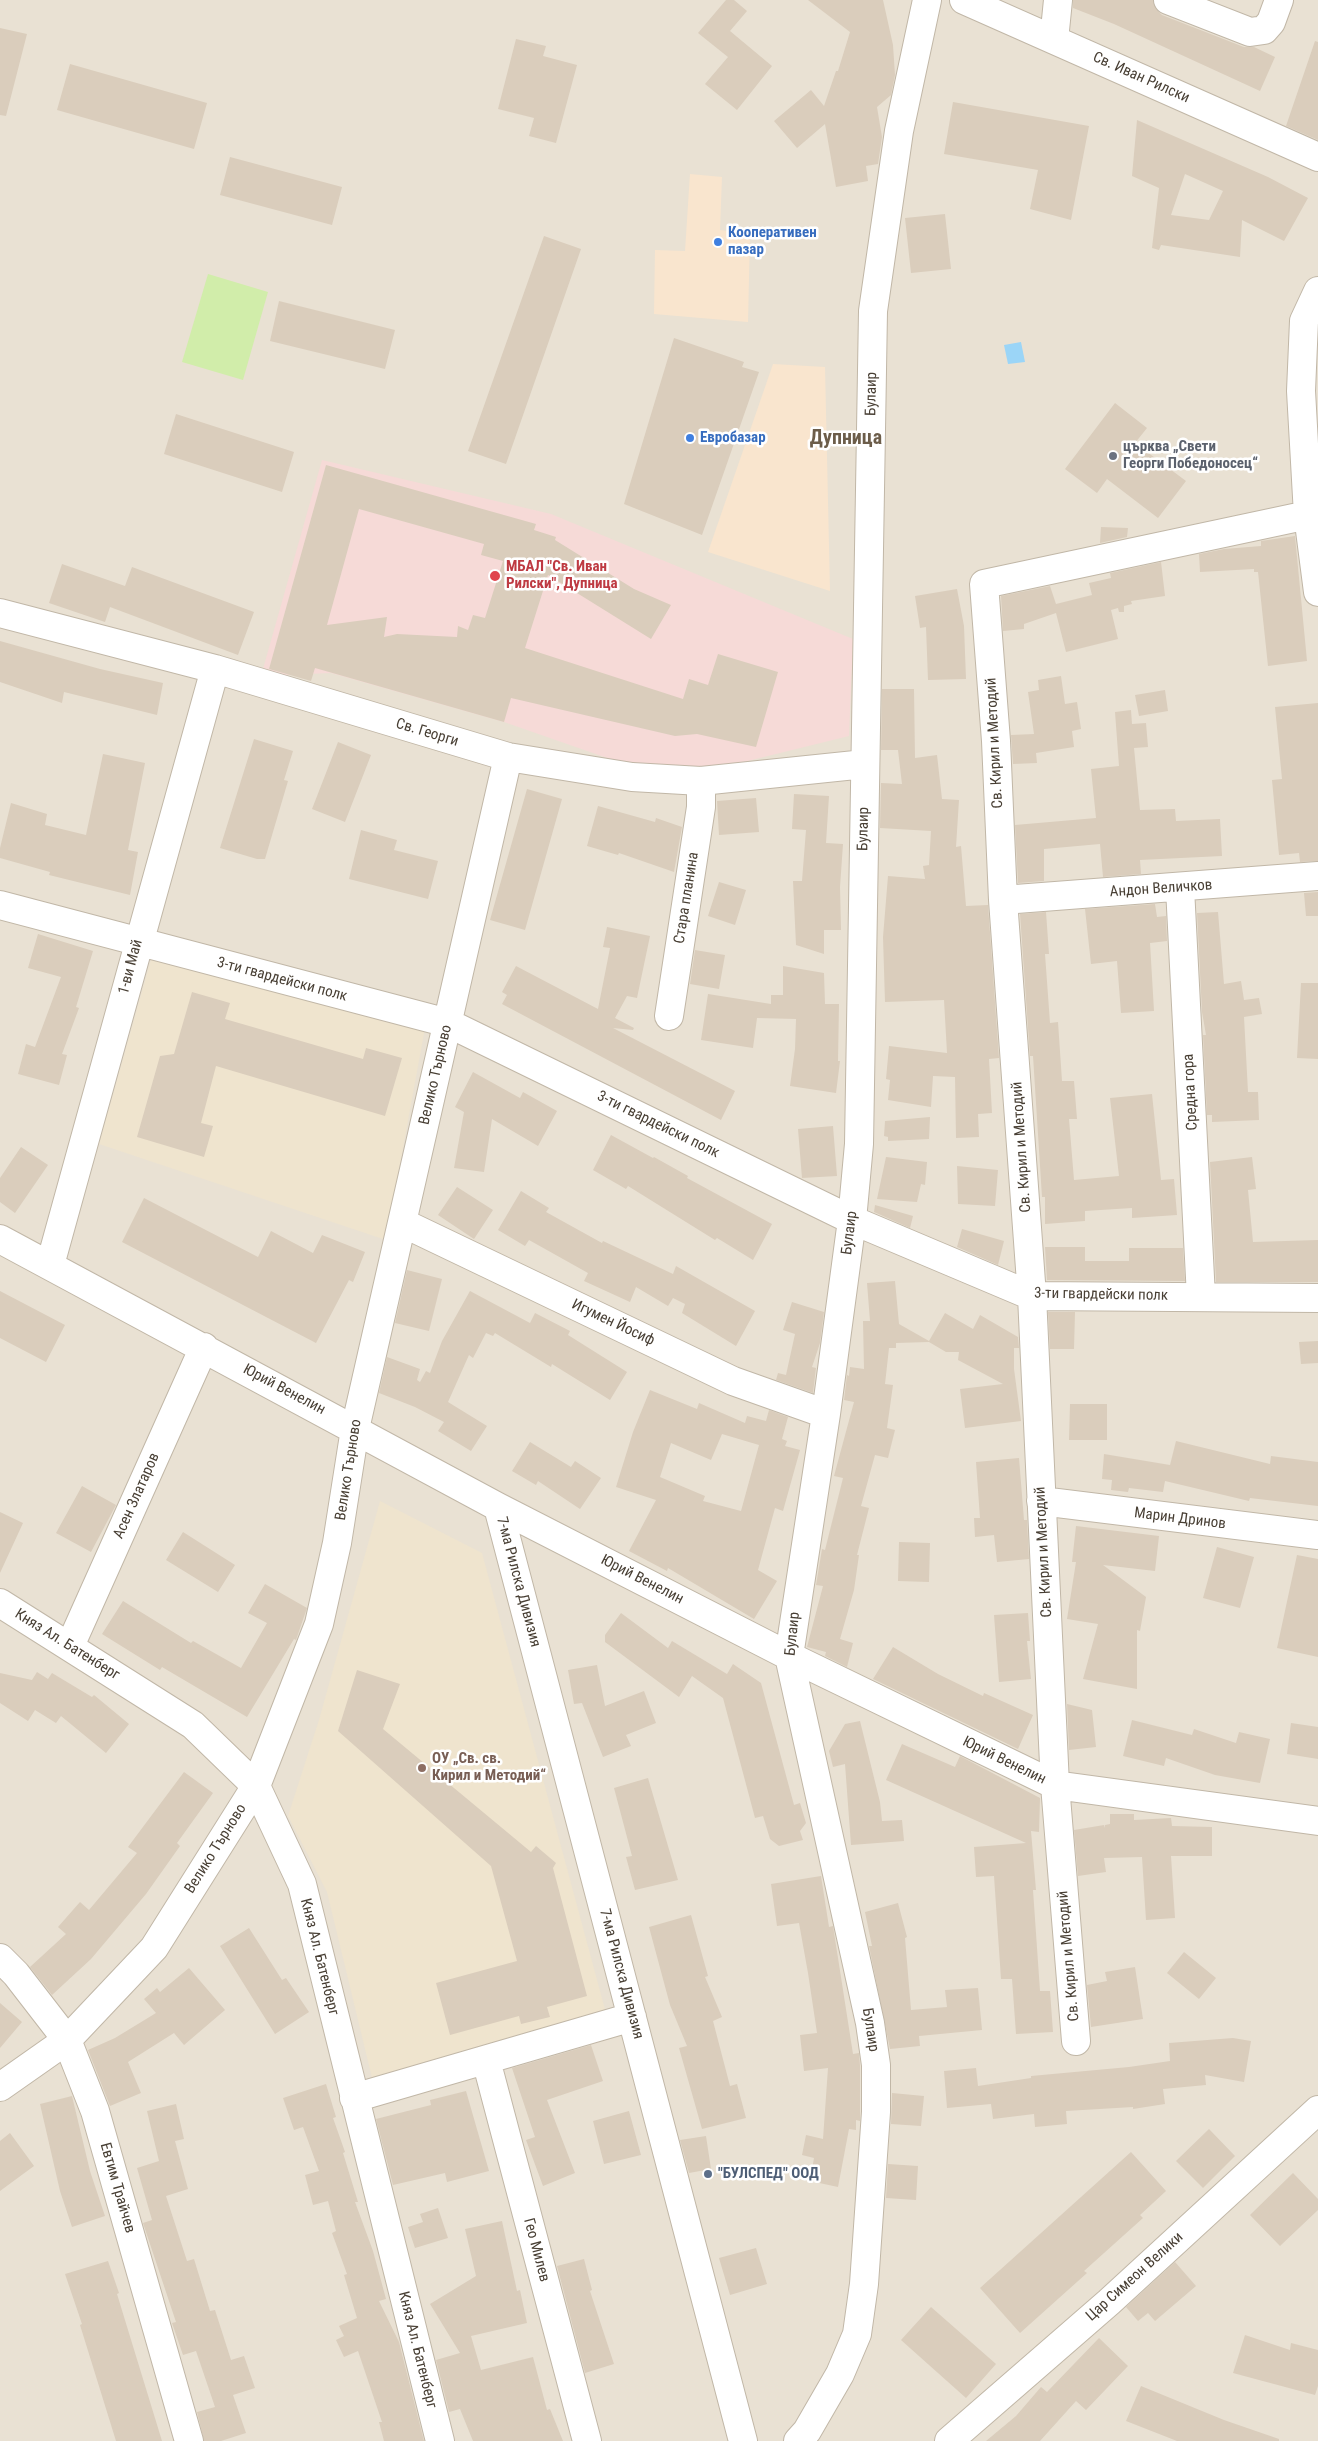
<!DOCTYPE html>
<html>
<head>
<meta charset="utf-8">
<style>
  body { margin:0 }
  canvas { display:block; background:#f4efe5 }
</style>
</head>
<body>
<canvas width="1318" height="2441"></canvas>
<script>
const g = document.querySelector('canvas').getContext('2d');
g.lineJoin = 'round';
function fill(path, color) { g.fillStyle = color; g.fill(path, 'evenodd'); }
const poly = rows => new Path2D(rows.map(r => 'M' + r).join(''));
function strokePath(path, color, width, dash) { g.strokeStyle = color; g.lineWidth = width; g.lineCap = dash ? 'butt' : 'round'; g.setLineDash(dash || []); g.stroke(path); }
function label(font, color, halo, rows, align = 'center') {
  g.font = font + ' "Roboto Condensed",sans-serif'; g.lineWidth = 5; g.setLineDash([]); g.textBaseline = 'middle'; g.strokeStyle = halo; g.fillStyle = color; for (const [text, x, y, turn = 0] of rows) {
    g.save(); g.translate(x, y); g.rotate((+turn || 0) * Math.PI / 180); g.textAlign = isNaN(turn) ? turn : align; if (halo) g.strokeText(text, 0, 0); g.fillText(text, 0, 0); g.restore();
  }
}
fill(poly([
  [0,0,1318,0,1318,2441,0,2441]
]), '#e9e1d3');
fill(poly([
  [690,174,722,177,720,230,750,234,748,322,654,314,655,250,685,251],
  [773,364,825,367,830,591,708,552]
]), '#f9e5ce');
fill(poly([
  [152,956,425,1028,386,1240,99,1144],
  [380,1501,482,1553,607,2017,374,2086,327,1892,288,1816,319,1720]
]), '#efe4ce');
fill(poly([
  [322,460,551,514,853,639,849,736,707,771,633,767,504,722,331,673,261,676]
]), '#f6dad7');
fill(poly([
  [208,274,268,292,243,380,182,362]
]), '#d1edaa');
fill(poly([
  [1021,342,1025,362,1008,364,1004,345]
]), '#9bd5f7');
fill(poly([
  [726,0,734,0,747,11,730,31,772,66,737,110,705,84,728,57,698,33],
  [808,0,883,0,893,45,895,75,891,95,877,107,882,137,878,164,866,166,868,181,836,187,825,124,797,148,774,121,811,90,824,106,836,71,838,71,850,32],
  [1073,0,1153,0,1156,9,1162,15,1244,47,1254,47,1275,57,1260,91,1114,24,1073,8],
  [0,28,27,34,6,116,0,115],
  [516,39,546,46,543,56,577,65,556,143,529,136,534,118,498,109],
  [1315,41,1318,42,1318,140,1286,126],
  [70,64,207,103,194,149,57,110],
  [953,102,1089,126,1071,220,1030,209,1038,170,944,154],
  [1137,120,1268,177,1308,198,1284,241,1242,220,1240,257,1161,245,1159,250,1152,248,1159,188,1132,176],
  [1185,174,1223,191,1209,220,1171,215],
  [230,157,342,187,332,225,220,195],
  [945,214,951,269,911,273,905,218],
  [544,236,581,249,506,464,468,451],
  [279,301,395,330,385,369,270,341],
  [674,338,744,362,742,367,759,372,702,535,624,504],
  [1115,403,1147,428,1135,443,1186,481,1158,518,1107,479,1097,493,1065,469],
  [176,414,294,452,282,492,164,454],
  [326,465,536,524,534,530,556,537,555,540,634,589,671,605,651,639,548,575,525,648,683,699,689,679,708,685,718,654,778,672,756,747,697,734,675,736,511,698,504,722,315,668,311,681,269,669],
  [359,509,484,544,481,555,503,561,485,618,473,615,468,630,458,626,457,637,397,634,384,637,387,617,327,625],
  [1101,527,1128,528,1127,537,1100,543],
  [1295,536,1307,661,1268,666,1258,572,1254,572,1254,569,1200,572,1199,554,1224,549,1261,546,1261,541],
  [1161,562,1165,596,1131,601,1132,604,1124,606,1124,612,1119,612,1118,608,1111,610,1118,639,1066,652,1056,613,1024,624,1024,629,1003,631,1001,596,1050,586,1056,604,1092,595,1089,583,1111,578,1110,573],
  [62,564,125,586,132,567,254,612,238,655,110,607,105,622,49,603],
  [957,589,964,626,966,679,928,680,926,627,920,628,915,596],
  [0,641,100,669,163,683,157,715,64,692,62,703,0,682],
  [1061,676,1065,704,1077,702,1081,729,1072,731,1074,747,1036,753,1037,763,1013,764,1011,735,1034,734,1028,692,1039,690,1038,680],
  [882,689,914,689,915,758,937,755,942,799,959,800,956,847,961,846,966,906,988,905,999,1058,989,1059,992,1113,978,1114,979,1137,956,1138,955,1077,933,1076,931,1107,888,1100,890,1080,886,1079,889,1046,947,1053,944,1000,885,1002,883,937,888,876,925,879,923,866,929,865,931,831,880,828,881,783,902,784,898,750,881,750],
  [1165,690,1168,711,1139,716,1135,695],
  [1318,703,1318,861,1300,862,1299,853,1279,855,1272,780,1282,779,1275,707],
  [1131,710,1132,724,1146,723,1148,747,1134,748,1140,810,1175,809,1176,821,1220,819,1222,856,1140,860,1141,874,1103,877,1100,844,1044,849,1044,881,1018,883,1015,825,1096,818,1091,769,1119,766,1115,712],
  [254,739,293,751,284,780,288,781,265,859,257,859,220,848],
  [338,742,371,755,345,822,312,809],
  [103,754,145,763,128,850,138,852,130,895,49,875,50,872,0,858,0,848,11,803,47,814,45,825,86,835],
  [527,789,562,799,525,930,490,920],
  [794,794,829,796,826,843,843,844,840,887,841,930,824,930,824,954,796,945,793,881,802,881,806,830,792,829],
  [756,798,759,832,719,835,717,801],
  [598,806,655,822,656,818,682,827,674,872,619,853,618,855,587,846],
  [361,830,397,840,394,850,438,861,428,899,349,879],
  [719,882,746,890,735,925,708,916],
  [1318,892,1318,916,1306,916,1304,893],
  [1155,904,1157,917,1166,916,1167,941,1150,943,1154,1011,1121,1013,1117,961,1091,964,1085,909],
  [1046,912,1049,954,1045,954,1050,1023,1058,1022,1062,1081,1074,1081,1077,1119,1069,1119,1074,1180,1119,1176,1110,1098,1152,1094,1161,1180,1174,1179,1177,1215,1132,1218,1132,1208,1085,1211,1085,1221,1045,1224,1045,1197,1042,1197,1033,1056,1030,1056,1020,914],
  [1218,912,1224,984,1241,981,1244,1000,1259,998,1262,1014,1244,1017,1248,1092,1258,1092,1259,1120,1212,1122,1212,1115,1207,1115,1203,1035,1206,1035,1202,1012,1197,913],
  [607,927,650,936,637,998,627,996,615,1018,634,1028,633,1030,613,1028,735,1091,721,1120,502,1004,507,995,502,992,516,966,598,1009,610,948,603,947],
  [38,934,93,951,76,1007,79,1008,62,1054,67,1055,59,1085,18,1074,26,1044,35,1047,61,977,28,968],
  [695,950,725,955,719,989,690,984],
  [783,966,824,973,825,1004,839,1004,838,1061,840,1061,836,1093,790,1086,795,1049,796,1019,757,1018,753,1048,701,1040,708,994,771,1004,771,995,783,995],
  [1301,983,1318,983,1318,1059,1297,1058],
  [192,992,230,1003,225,1019,363,1059,366,1048,402,1058,385,1116,216,1066,201,1123,213,1126,204,1157,137,1137,160,1056,174,1054],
  [473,1072,520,1098,523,1092,557,1111,538,1146,492,1119,484,1172,454,1168,464,1112,455,1107],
  [930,1117,929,1139,888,1141,888,1137,884,1136,885,1121],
  [833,1126,837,1176,802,1178,798,1129],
  [611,1135,653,1158,654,1157,688,1176,687,1178,772,1224,753,1260,717,1238,715,1240,628,1186,626,1189,593,1170],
  [21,1147,48,1165,15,1213,0,1202,0,1178],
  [886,1157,927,1162,925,1185,921,1184,917,1202,877,1199],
  [1252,1157,1256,1189,1248,1190,1253,1242,1318,1240,1318,1282,1216,1282,1210,1162],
  [957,1166,998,1170,995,1206,958,1204],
  [457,1187,493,1210,474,1239,438,1215],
  [521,1191,549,1208,546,1212,602,1243,603,1241,673,1274,676,1266,755,1311,736,1346,682,1313,685,1304,673,1298,668,1306,636,1287,630,1302,584,1281,588,1273,529,1240,525,1246,498,1230],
  [144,1198,258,1257,271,1231,313,1253,322,1235,365,1252,353,1282,349,1280,316,1343,122,1242],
  [875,1205,913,1216,910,1228,874,1212],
  [962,1229,1004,1241,998,1265,957,1247],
  [1045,1247,1085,1247,1085,1261,1129,1261,1129,1248,1183,1248,1185,1281,1047,1280],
  [407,1270,442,1279,429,1331,395,1323],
  [895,1281,899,1324,929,1341,945,1313,973,1329,980,1315,1018,1337,1019,1348,1014,1348,1014,1369,1021,1421,965,1428,960,1389,1003,1384,958,1360,959,1352,946,1352,929,1342,896,1343,896,1348,889,1348,885,1384,893,1385,887,1428,895,1430,888,1458,875,1455,861,1506,869,1508,857,1555,859,1555,854,1590,840,1639,853,1643,847,1667,825,1656,826,1652,807,1647,823,1586,816,1585,822,1549,825,1550,843,1478,834,1476,854,1402,844,1400,847,1375,849,1376,850,1367,864,1369,863,1321,870,1321,867,1283],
  [0,1291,65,1325,46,1362,0,1338],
  [470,1291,530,1323,535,1313,570,1331,568,1335,627,1372,610,1400,552,1364,551,1367,495,1333,493,1336,486,1333,473,1358,469,1355,448,1402,487,1426,471,1451,438,1431,444,1422,415,1407,379,1393,387,1357,420,1369,417,1380,420,1382,426,1371,430,1373,442,1341],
  [792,1302,824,1312,820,1343,812,1367,816,1368,813,1393,776,1380,778,1373,786,1375,795,1334,783,1330],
  [1048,1312,1075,1312,1074,1349,1050,1349],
  [1318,1341,1318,1363,1301,1364,1299,1342],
  [650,1390,697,1409,699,1403,745,1423,747,1416,766,1421,769,1410,788,1417,782,1439,787,1441,785,1446,800,1450,783,1511,775,1508,758,1570,777,1581,754,1619,668,1568,667,1571,629,1551,656,1500,616,1487,633,1432],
  [722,1434,759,1445,741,1511,703,1501,705,1496,660,1477,671,1443,711,1460],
  [1070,1404,1107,1404,1107,1440,1069,1440],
  [1176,1441,1270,1464,1271,1456,1318,1462,1318,1506,1250,1498,1249,1501,1165,1481,1163,1492,1129,1488,1128,1492,1111,1490,1112,1480,1102,1479,1104,1454,1170,1465],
  [530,1442,571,1467,575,1461,601,1478,580,1509,538,1481,536,1485,512,1471],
  [1019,1458,1024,1520,1027,1520,1029,1559,997,1562,994,1535,975,1537,974,1518,980,1518,976,1462],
  [82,1486,116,1505,91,1552,56,1533],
  [0,1512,23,1523,0,1573],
  [1076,1526,1159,1536,1155,1571,1103,1565,1146,1597,1140,1631,1137,1630,1137,1689,1083,1679,1098,1624,1067,1619,1076,1562,1072,1562],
  [183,1532,235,1565,218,1592,166,1560],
  [899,1542,930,1543,929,1582,898,1581],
  [1217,1547,1254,1557,1240,1608,1203,1598],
  [1297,1555,1318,1559,1318,1657,1277,1648],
  [265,1584,307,1608,296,1640,294,1639,247,1717,162,1667,160,1670,102,1634,123,1601,191,1643,193,1641,241,1668,267,1623,248,1613],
  [621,1613,668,1648,672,1641,727,1674,733,1664,761,1683,794,1805,800,1803,806,1823,800,1831,803,1840,779,1846,770,1839,763,1816,755,1818,723,1698,692,1676,679,1697,605,1642,605,1635],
  [1028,1613,1030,1641,1027,1641,1031,1679,999,1682,994,1615],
  [893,1647,938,1674,983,1696,984,1693,1033,1715,1018,1749,873,1679],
  [597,1665,605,1706,644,1691,656,1723,626,1735,631,1746,603,1757,582,1703,574,1704,568,1670],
  [357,1670,400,1684,383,1729,531,1852,536,1846,556,1863,553,1868,587,1996,547,2007,550,2017,521,2024,519,2016,450,2035,436,1983,517,1961,491,1866,338,1731],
  [37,1672,48,1679,52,1673,92,1697,94,1695,129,1724,106,1753,61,1716,56,1723,35,1710,28,1721,0,1703,0,1673,32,1680],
  [1067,1704,1092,1710,1096,1747,1069,1750],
  [1132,1720,1192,1735,1194,1729,1236,1743,1239,1732,1270,1739,1260,1783,1215,1775,1166,1758,1164,1766,1123,1756],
  [860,1721,880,1802,882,1821,902,1820,904,1841,851,1845,845,1764,833,1767,829,1751,845,1724],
  [1291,1723,1318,1727,1318,1759,1287,1754],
  [902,1744,955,1767,960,1756,1040,1798,1039,1832,1031,1831,1036,1890,1033,1890,1040,1991,1050,1991,1053,2032,1016,2034,1012,1979,1001,1979,994,1876,976,1877,974,1847,1026,1843,886,1780],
  [184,1772,213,1793,177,1843,180,1846,146,1894,91,1959,52,1995,30,1967,66,1934,58,1927,80,1902,89,1910,137,1853,128,1847],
  [648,1778,678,1880,635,1890,626,1857,632,1856,614,1788],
  [1110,1814,1134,1814,1134,1820,1171,1818,1172,1826,1212,1827,1212,1856,1171,1856,1175,1918,1146,1920,1142,1857,1104,1858,1106,1872,1078,1876,1074,1830,1104,1825,1105,1828,1105,1825,1110,1824],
  [821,1876,829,1927,833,1926,853,2054,859,2053,860,2066,860,2121,856,2120,856,2130,849,2129,838,2187,810,2181,814,2158,802,2155,806,2135,823,2139,828,2068,804,2071,800,2035,817,2033,808,1973,799,1923,777,1926,771,1884],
  [898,1903,907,1937,905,1938,911,2010,947,2007,945,1990,978,1988,982,2030,919,2036,920,2046,890,2049,869,1946,872,1946,865,1912],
  [691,1915,708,1976,705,1977,722,2017,713,2021,730,2086,737,2084,746,2118,702,2129,679,2048,687,2046,670,2005,649,1927],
  [249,1928,282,1980,286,1978,309,2012,275,2034,220,1946],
  [1184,1952,1216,1978,1199,1999,1167,1973],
  [1135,1967,1143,2019,1091,2027,1087,1985,1107,1981,1105,1972],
  [189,1968,225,2010,184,2045,174,2033,128,2062,141,2093,110,2106,88,2050,115,2038,156,2013,144,1999,157,1988,160,1992],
  [0,2003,22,2022,0,2048],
  [1233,2038,1251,2041,1244,2082,1205,2075,1206,2085,1163,2089,1165,2104,1133,2109,1133,2107,1066,2111,1067,2124,1035,2127,1034,2114,993,2119,991,2104,947,2108,944,2071,976,2068,978,2086,1031,2078,1031,2076,1129,2067,1170,2061,1169,2043],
  [591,2045,603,2081,547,2100,575,2173,543,2186,526,2140,535,2137,512,2068],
  [326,2084,336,2117,333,2118,345,2152,343,2153,358,2202,355,2202,373,2251,386,2299,379,2301,399,2342,424,2441,384,2441,379,2422,382,2422,358,2351,344,2357,336,2340,344,2336,339,2326,357,2318,344,2275,347,2274,332,2233,336,2231,328,2201,313,2205,305,2175,319,2171,303,2127,294,2130,283,2098],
  [466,2091,489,2171,447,2182,445,2173,393,2185,376,2119,431,2105,430,2100],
  [892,2093,924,2096,921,2126,891,2124],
  [72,2096,90,2171,105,2216,72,2227,60,2191,40,2104],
  [176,2104,184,2139,175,2141,188,2189,166,2196,187,2261,194,2259,210,2311,215,2310,231,2360,244,2356,255,2388,233,2395,246,2433,221,2441,204,2441,197,2412,215,2407,196,2351,183,2355,172,2323,176,2322,143,2223,152,2220,137,2168,159,2161,147,2111],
  [629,2111,641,2155,604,2164,593,2121],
  [1209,2129,1235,2156,1203,2188,1176,2161],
  [10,2133,34,2166,0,2191,0,2141],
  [706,2136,711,2169,689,2173,680,2140],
  [1131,2152,1166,2191,1140,2215,1143,2218,1084,2271,1087,2273,1020,2333,980,2288],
  [888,2164,918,2166,916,2200,886,2198],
  [1293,2173,1318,2199,1318,2210,1280,2246,1250,2215],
  [438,2208,448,2238,415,2248,408,2227,423,2222,420,2214],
  [502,2221,517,2291,520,2290,527,2323,471,2336,481,2370,533,2357,547,2410,550,2409,563,2441,473,2441,460,2409,449,2412,436,2360,460,2353,430,2304,476,2276,465,2229],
  [756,2248,767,2284,730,2295,719,2258],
  [584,2259,592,2290,590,2291,614,2364,585,2373,557,2266],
  [108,2261,119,2293,117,2294,162,2441,116,2441,80,2325,82,2324,65,2274],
  [1175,2262,1196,2286,1155,2321,1148,2313,1138,2321,1126,2307],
  [931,2307,996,2364,966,2398,901,2340],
  [1245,2335,1290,2350,1291,2343,1318,2350,1318,2386,1315,2395,1233,2373],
  [1099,2338,1128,2366,1086,2410,1076,2401,1040,2441,986,2441,1016,2416,1041,2387,1047,2392],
  [1141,2386,1224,2420,1279,2439,1279,2441,1177,2441,1126,2421]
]), '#dacdbc');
const minor = poly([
  [964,0,1318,157],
  [1168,0,1250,32,1264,30,1271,22,1279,0],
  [1054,40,1058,0],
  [1318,291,1304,321,1301,391,1308,515,1318,592],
  [0,613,215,669,508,757,632,777,701,781,865,764],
  [1180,888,1201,1297],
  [1003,900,1318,876],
  [0,905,448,1023,852,1220,1032,1296,1318,1298],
  [669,1016,701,807,701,781],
  [403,1223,733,1381,826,1414],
  [0,1239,498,1507,789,1656,1055,1785,1318,1821],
  [50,1265,215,669],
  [1041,1501,1318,1535],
  [498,1507,743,2441],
  [0,1603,193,1725,256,1786,302,1884,440,2441],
  [70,1646,204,1347],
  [0,1958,16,1974,67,2040,95,2111,189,2441],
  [1076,2041,1055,1785,1032,1296,1003,900,996,741,984,584,1308,515],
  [486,2060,587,2441],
  [0,2087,67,2040,154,1948,256,1786,319,1624,337,1543,355,1429,508,757],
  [354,2098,632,2017],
  [798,2441,807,2431,840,2374,857,2334,864,2284,876,2112,876,2065,870,2023,789,1656,826,1414,852,1220,859,1144,873,311,899,131,927,0],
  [949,2441,1109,2302,1318,2110]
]);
strokePath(minor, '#c1b7a7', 30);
strokePath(minor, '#fff', 28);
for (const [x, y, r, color] of [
  [718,242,5,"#3f7fe0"],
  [690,438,5,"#3f7fe0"],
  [1113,456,5,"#6b7280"],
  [495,576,6,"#e0444e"],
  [422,1768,5,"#8d6e63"],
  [708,2174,5,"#5c6f8a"]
]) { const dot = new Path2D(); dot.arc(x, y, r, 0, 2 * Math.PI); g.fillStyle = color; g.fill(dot); strokePath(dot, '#fff', 2); }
label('15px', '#483f34', '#fff', [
  ["Св. Иван Рилски",1141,78,24],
  ["Булаир",872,394,-89],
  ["Св. Георги",427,733,17],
  ["Св. Кирил и Методий",995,743,-93],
  ["Булаир",864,829,-89],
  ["Андон Величков",1161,889,-4],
  ["Стара планина",687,898,-81],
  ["1-ви Май",131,967,-75],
  ["3-ти гвардейски полк",282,980,15],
  ["Велико Търново",436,1075,-77],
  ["Средна гора",1191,1092,-93],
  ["3-ти гвардейски полк",658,1125,26],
  ["Св. Кирил и Методий",1022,1147,-94],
  ["Булаир",850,1233,-83],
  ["3-ти гвардейски полк",1101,1295,1],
  ["Игумен Йосиф",613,1323,25],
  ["Юрий Венелин",284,1390,28],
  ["Велико Търново",349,1470,-81],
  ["Асен Златаров",137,1496,-66],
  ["Марин Дринов",1180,1519,7],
  ["Св. Кирил и Методий",1044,1552,-93],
  ["Юрий Венелин",642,1580,27],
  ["7-ма Рилска Дивизия",518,1582,75],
  ["Булаир",793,1634,-84],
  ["Княз Ал. Батенберг",67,1645,32],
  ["Юрий Венелин",1004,1761,26],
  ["Велико Търново",216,1849,-58],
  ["Св. Кирил и Методий",1069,1956,-95],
  ["Княз Ал. Батенберг",319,1957,76],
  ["7-ма Рилска Дивизия",621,1974,75],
  ["Булаир",870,2030,81],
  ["Евтим Трайчев",117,2188,74],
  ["Гео Милев",536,2250,75],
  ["Цар Симеон Велики",1135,2277,-42],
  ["Княз Ал. Батенберг",417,2350,76]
]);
label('bold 15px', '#366cbe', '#fff', [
  ["Кооперативен",728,233],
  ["пазар",728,250],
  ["Евробазар",700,438]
], 'left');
label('bold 15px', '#5b616d', '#fff', [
  ["църква „Свети",1123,447],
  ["Георги Победоносец“",1123,464]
], 'left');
label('bold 15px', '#be3a42', '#fff', [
  ["МБАЛ \"Св. Иван",506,567],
  ["Рилски\", Дупница",506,584]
], 'left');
label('bold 15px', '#785e54', '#fff', [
  ["ОУ „Св. св.",432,1759],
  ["Кирил и Методий“",432,1776]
], 'left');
label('bold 15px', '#4e5e75', '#fff', [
  ["\"БУЛСПЕД\" ООД",718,2174]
], 'left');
label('bold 20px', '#6c5d4a', '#fff', [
  ["Дупница",846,439]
]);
</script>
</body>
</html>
